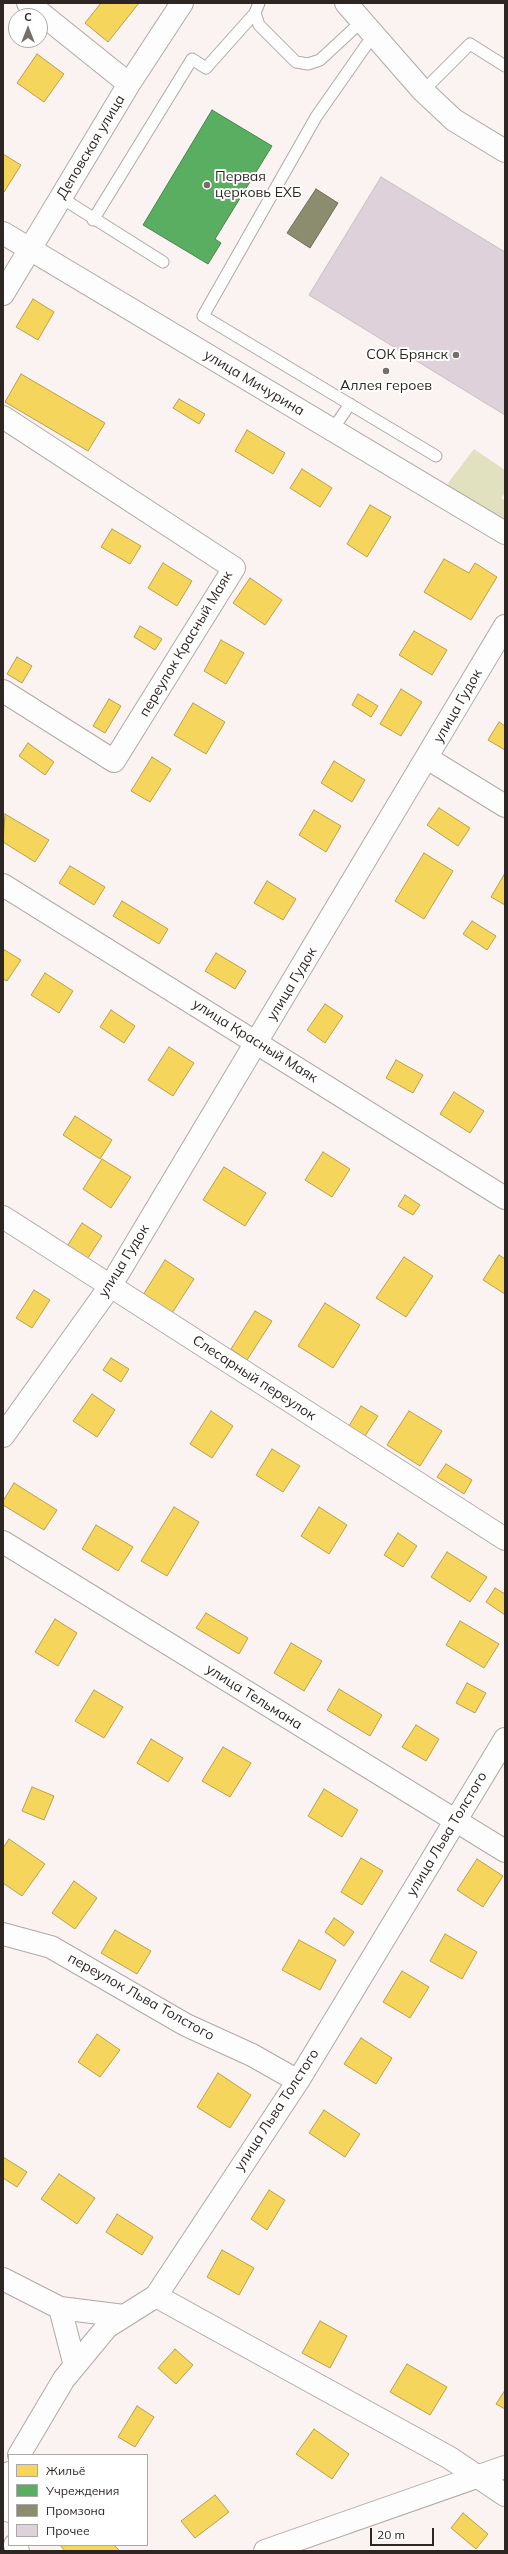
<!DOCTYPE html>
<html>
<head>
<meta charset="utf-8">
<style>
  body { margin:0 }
  #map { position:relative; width:508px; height:2554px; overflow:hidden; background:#faf3f1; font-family:Mulish,sans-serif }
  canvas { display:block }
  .frame { position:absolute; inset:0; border:4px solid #2d2623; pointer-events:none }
  .legend { position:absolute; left:8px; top:2454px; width:140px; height:92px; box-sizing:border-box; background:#fff; border:1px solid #aba8a7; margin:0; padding:5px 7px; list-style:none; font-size:12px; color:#2d2623 }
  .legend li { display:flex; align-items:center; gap:8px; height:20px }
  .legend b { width:20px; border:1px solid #aba8a7 }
  .north { position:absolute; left:8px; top:8px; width:40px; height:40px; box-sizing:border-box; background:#fff; border:1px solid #aba8a7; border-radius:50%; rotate:0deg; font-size:11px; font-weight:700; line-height:16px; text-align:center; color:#2d2623 }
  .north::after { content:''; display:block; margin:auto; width:14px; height:18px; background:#756e6b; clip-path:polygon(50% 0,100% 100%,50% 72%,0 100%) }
  .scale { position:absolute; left:370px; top:2528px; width:64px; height:18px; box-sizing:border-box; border:2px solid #2d2623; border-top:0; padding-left:5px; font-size:12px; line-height:14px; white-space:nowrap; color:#2d2623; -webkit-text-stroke:3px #fff; paint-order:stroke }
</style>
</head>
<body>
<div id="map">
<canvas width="508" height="2554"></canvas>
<div class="frame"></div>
<ul class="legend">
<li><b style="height:11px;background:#f6d55c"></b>Жильё</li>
<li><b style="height:11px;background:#5aae61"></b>Учреждения</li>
<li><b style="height:11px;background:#8c8c6e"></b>Промзона</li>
<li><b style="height:11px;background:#ded1d9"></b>Прочее</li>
</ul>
<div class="north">С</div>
<div class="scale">20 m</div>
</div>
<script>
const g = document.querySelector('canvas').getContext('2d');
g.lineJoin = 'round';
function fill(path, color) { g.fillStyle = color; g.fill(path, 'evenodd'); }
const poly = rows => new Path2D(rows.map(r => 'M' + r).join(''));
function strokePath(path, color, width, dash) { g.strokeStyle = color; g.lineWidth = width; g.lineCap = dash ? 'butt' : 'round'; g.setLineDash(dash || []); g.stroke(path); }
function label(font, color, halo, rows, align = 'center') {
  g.font = font + ' Mulish,sans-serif'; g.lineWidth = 4; g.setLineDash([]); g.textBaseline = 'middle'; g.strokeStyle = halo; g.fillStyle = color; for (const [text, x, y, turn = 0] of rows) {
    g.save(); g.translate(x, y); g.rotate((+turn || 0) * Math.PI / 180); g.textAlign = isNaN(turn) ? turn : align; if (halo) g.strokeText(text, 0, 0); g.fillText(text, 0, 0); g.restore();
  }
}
fill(poly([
  [474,449,505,470,505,493,501,498,505,501,505,524,450,489,448,483]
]), '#e1e1bf');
const homes = poly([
  [101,3,139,3,108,42,85,23,101,3],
  [37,54,64,74,44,102,17,83,37,54],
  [3,154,21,165,4,192,3,192,3,154],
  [33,299,54,312,38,340,16,327,33,299],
  [21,374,105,423,88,451,5,402,21,374],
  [179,399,205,414,199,424,173,408,179,399],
  [247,430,285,453,273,474,235,451,247,430],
  [302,469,332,488,320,507,290,488,302,469],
  [370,505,391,517,367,557,347,544,370,505],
  [112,529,141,546,130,564,101,547,112,529],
  [444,559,469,573,475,563,497,577,471,620,424,592,444,559],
  [163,563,192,581,177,606,148,588,163,563],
  [250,578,282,600,265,625,233,603,250,578],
  [140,626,162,639,155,650,134,637,140,626],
  [414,631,447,650,432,675,399,655,414,631],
  [221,640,244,653,226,684,204,671,221,640],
  [17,657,32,666,22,683,7,674,17,657],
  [401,689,422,702,401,736,380,724,401,689],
  [358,694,378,706,371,717,352,705,358,694],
  [109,699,121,706,105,733,93,726,109,699],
  [193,703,225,722,206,754,174,735,193,703],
  [499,722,505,726,505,750,488,740,499,722],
  [28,743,54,762,45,775,19,756,28,743],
  [152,757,171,769,150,802,131,791,152,757],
  [334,761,365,780,352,802,321,783,334,761],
  [439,808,470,828,458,846,427,825,439,808],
  [314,810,341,826,326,852,299,835,314,810],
  [5,814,49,840,35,862,3,842,5,814],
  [424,853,453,871,424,919,395,901,424,853],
  [70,866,105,887,94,905,59,883,70,866],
  [505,873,505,905,491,897,505,873],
  [267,881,296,899,283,920,254,903,267,881],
  [122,901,168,929,159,944,113,916,122,901],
  [472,921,496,936,487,950,463,934,472,921],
  [3,949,21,960,7,981,3,979,3,949],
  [216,953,246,971,235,989,205,971,216,953],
  [45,973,73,991,59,1013,31,995,45,973],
  [325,1004,343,1016,325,1043,307,1030,325,1004],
  [111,1010,135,1026,124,1043,100,1027,111,1010],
  [169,1047,194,1063,173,1096,148,1080,169,1047],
  [396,1060,423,1075,413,1093,386,1078,396,1060],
  [454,1092,484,1111,470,1133,440,1114,454,1092],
  [75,1116,112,1140,100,1159,63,1135,75,1116],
  [323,1152,350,1169,332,1197,305,1180,323,1152],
  [102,1159,131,1177,111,1208,83,1189,102,1159],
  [224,1167,266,1193,245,1226,203,1200,224,1167],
  [405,1195,420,1205,413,1215,398,1206,405,1195],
  [82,1223,102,1236,86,1261,66,1248,82,1223],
  [499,1255,505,1259,505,1294,483,1280,499,1255],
  [404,1257,433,1276,406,1317,376,1298,404,1257],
  [165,1260,194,1279,172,1313,143,1295,165,1260],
  [34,1290,50,1300,32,1328,16,1318,34,1290],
  [325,1303,360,1325,333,1368,298,1346,325,1303],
  [255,1311,272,1321,247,1360,231,1349,255,1311],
  [111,1358,129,1369,121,1382,103,1370,111,1358],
  [92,1394,115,1410,97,1437,73,1421,92,1394],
  [361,1406,378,1416,365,1436,349,1426,361,1406],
  [211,1411,233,1426,212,1458,190,1444,211,1411],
  [409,1411,442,1431,420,1466,387,1445,409,1411],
  [272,1449,300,1466,283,1492,256,1475,272,1449],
  [446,1464,472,1480,464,1494,437,1477,446,1464],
  [14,1483,57,1510,44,1530,3,1505,3,1501,14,1483],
  [174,1507,199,1522,167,1576,141,1561,174,1507],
  [319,1507,347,1525,329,1554,301,1536,319,1507],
  [96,1525,133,1547,118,1571,82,1549,96,1525],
  [398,1533,417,1546,403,1567,384,1555,398,1533],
  [447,1552,487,1577,470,1602,431,1577,447,1552],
  [495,1588,505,1594,505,1615,486,1602,495,1588],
  [206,1613,248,1638,239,1654,196,1628,206,1613],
  [55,1619,77,1633,58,1666,35,1652,55,1619],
  [460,1621,499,1644,484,1668,446,1645,460,1621],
  [291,1643,322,1661,304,1691,274,1673,291,1643],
  [467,1683,486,1693,475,1713,456,1703,467,1683],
  [339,1689,382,1715,370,1736,327,1710,339,1689],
  [94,1690,123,1707,104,1738,75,1721,94,1690],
  [416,1725,439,1739,426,1761,402,1747,416,1725],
  [151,1739,183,1758,168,1782,137,1763,151,1739],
  [223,1747,251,1763,230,1797,202,1781,223,1747],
  [32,1787,54,1796,44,1820,22,1811,32,1787],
  [324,1789,358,1810,342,1837,308,1816,324,1789],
  [9,1839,45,1864,22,1896,3,1883,3,1848,9,1839],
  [361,1858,383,1871,362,1905,341,1892,361,1858],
  [477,1859,503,1876,483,1907,457,1890,477,1859],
  [74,1881,97,1898,75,1929,52,1913,74,1881],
  [334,1918,354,1932,344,1946,325,1932,334,1918],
  [115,1930,151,1951,137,1974,101,1953,115,1930],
  [445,1934,477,1952,462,1979,430,1961,445,1934],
  [299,1940,336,1960,320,1990,282,1970,299,1940],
  [402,1971,429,1987,410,2018,383,2002,402,1971],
  [97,2034,120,2050,100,2077,78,2062,97,2034],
  [361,2038,392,2058,376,2084,344,2064,361,2038],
  [218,2073,251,2095,230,2128,197,2107,218,2073],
  [324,2110,360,2134,345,2157,309,2133,324,2110],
  [3,2157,27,2172,17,2187,3,2178,3,2157],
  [59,2174,95,2198,77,2224,41,2199,59,2174],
  [269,2190,285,2200,267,2230,251,2219,269,2190],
  [117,2214,153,2237,142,2255,106,2232,117,2214],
  [222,2250,254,2268,239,2295,207,2277,222,2250],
  [320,2321,347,2336,330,2368,302,2353,320,2321],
  [175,2349,193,2365,176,2384,158,2368,175,2349],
  [407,2364,447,2387,430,2415,390,2392,407,2364],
  [505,2390,505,2409,496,2404,505,2390],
  [137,2406,154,2417,135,2447,118,2437,137,2406],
  [314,2429,349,2454,332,2479,296,2454,314,2429],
  [215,2495,229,2512,195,2538,181,2521,215,2495],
  [463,2513,488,2534,476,2549,451,2528,463,2513],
  [60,2545,114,2545,120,2551,65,2551,60,2545]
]);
fill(homes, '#f6d55c');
strokePath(homes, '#baa04b', 1);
const public = poly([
  [212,110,272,146,215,239,221,243,208,264,143,225,212,110]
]);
fill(public, '#5aae61');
strokePath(public, '#4c854e', 1);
const industry = poly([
  [316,189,338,203,310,248,287,233,316,189]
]);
fill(industry, '#8c8c6e');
strokePath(industry, '#706d58', 1);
const building = poly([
  [381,177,505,252,505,415,309,295,381,177]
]);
fill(building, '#ded1d9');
strokePath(building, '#c6c1c2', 1);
const service = poly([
  [259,3,255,13,259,25,296,62,308,64,320,60,362,21],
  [374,34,316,117,203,316,436,456],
  [423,91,470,44,505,66],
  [60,197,163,262],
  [93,220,192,59,206,68,255,13],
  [333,429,350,404]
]);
const minor = poly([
  [28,3,129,84],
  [3,233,505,533],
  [3,294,129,84,182,3],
  [3,417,234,568,114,761,3,691],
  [427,758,505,806],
  [3,1217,505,1539],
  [3,1436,111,1285,505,626],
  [3,1542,505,1851],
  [3,1934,51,1947,186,2025,252,2055,298,2081],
  [3,2279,60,2308,124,2316],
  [156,2296,450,2458,505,2495],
  [60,2308,75,2366],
  [19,2455,64,2379,107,2327,156,2296,298,2081,505,1739],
  [9,2473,6,2478,9,2511],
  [15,2545,18,2551],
  [265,2551,505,2467]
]);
const primary = poly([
  [346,3,423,91,454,120,505,151],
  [3,885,505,1198]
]);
strokePath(service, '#afa9a7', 13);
strokePath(minor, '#afa9a7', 24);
strokePath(primary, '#afa9a7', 24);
strokePath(service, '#fefdfd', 11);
strokePath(minor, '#fefdfd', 22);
strokePath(primary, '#fefdfd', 22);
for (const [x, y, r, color] of [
  [207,185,4,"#756e6b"],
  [456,355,4,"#756e6b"],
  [386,371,4,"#756e6b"]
]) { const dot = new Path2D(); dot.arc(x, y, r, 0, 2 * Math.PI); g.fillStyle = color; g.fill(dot); strokePath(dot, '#fff', 1.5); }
label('14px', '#2d2623', '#fff', [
  ["Деповская улица",91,147,-59],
  ["улица Мичурина",254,383,31],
  ["переулок Красный Маяк",186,644,-59],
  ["улица Гудок",458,706,-60],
  ["улица Гудок",292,984,-59],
  ["улица Красный Маяк",255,1041,32],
  ["улица Гудок",124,1261,-58],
  ["Слесарный переулок",254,1378,33],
  ["улица Тельмана",254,1697,32],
  ["улица Льва Толстого",447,1834,-59],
  ["переулок Льва Толстого",141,1997,29],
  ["улица Льва Толстого",277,2110,-57]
]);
label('14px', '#2d2623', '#fff', [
  ["Первая",215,177],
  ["церковь ЕХБ",215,193],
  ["СОК Брянск",448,355,"right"],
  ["Аллея героев",386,386,"center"]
], 'left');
</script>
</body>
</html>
